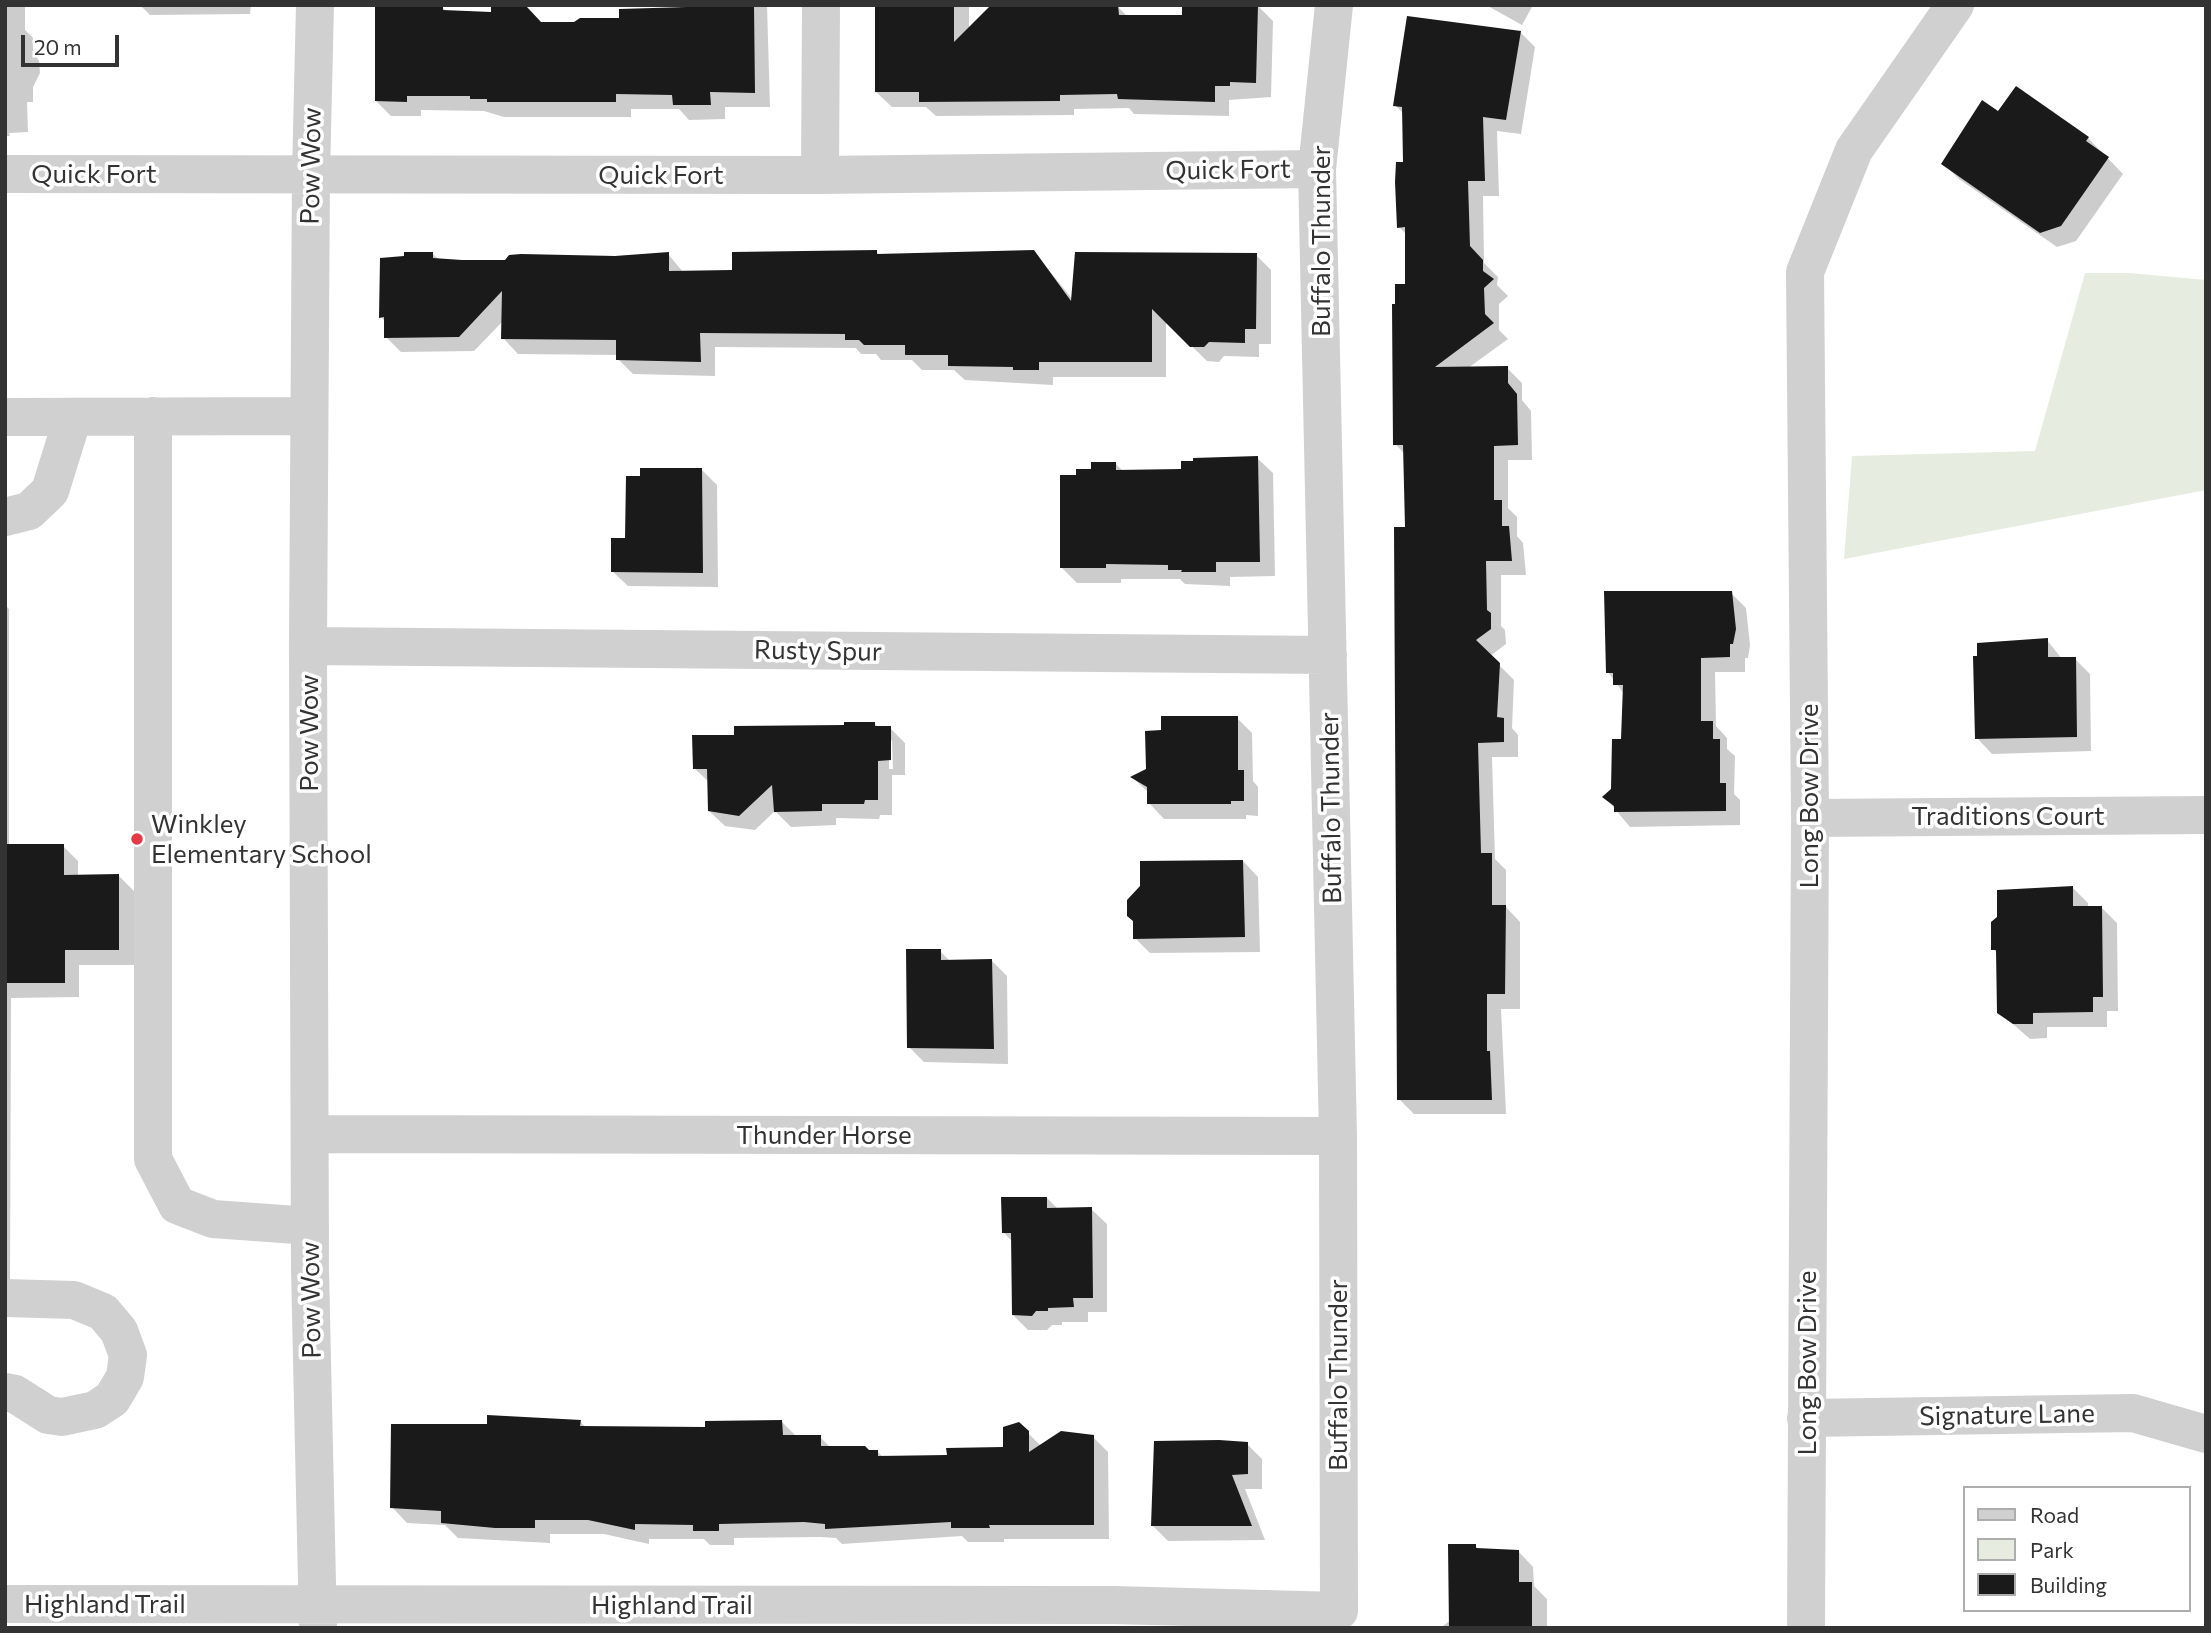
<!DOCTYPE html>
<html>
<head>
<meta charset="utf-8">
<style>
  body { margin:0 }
  #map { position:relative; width:2211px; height:1633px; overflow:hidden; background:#fff; font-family:Commissioner,sans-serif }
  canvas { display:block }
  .frame { position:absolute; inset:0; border:7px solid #333; pointer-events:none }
  .legend { position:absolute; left:1963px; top:1486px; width:228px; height:126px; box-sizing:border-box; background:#fff; border:2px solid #adadad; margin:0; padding:9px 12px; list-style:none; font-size:21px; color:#333 }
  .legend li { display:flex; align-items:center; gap:14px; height:35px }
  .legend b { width:35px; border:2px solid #adadad }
  .scale { position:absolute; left:21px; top:35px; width:98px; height:32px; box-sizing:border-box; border:4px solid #333; border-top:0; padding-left:9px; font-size:21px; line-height:24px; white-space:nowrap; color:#333; -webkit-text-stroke:5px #fff; paint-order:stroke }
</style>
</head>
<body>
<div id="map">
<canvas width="2211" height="1633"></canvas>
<div class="frame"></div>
<ul class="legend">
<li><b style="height:9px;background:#d0d0d0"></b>Road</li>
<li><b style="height:19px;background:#e6ecdf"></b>Park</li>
<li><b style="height:19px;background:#1a1a1a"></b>Building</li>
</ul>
<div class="scale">20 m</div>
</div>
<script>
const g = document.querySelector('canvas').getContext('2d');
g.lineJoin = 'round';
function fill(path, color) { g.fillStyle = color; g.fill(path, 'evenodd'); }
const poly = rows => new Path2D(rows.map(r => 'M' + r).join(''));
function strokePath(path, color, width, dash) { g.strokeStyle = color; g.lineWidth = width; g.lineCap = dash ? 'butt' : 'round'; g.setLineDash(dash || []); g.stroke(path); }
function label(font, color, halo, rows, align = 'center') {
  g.font = font + ' Commissioner,sans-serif'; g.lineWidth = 7; g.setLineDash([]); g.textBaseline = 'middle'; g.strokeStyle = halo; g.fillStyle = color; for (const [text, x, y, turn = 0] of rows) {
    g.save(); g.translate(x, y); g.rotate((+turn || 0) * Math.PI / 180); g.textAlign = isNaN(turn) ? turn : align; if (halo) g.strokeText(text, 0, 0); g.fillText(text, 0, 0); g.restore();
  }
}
fill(poly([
  [2085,273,2129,273,2206,280,2206,490,1844,559,1852,456,2035,451]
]), '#e6ecdf');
fill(poly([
  [5,5,25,5,25,30,33,38,33,51,39,61,40,73,33,87,33,102,27,102,28,132,9,133,10,136,5,136],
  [140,5,251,5,250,14,150,15],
  [376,5,427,5,442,7,447,12,541,24,620,20,680,9,679,5,767,5,770,107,725,107,725,119,689,120,679,109,631,109,631,117,504,117,484,111,421,110,421,116,391,116,376,101],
  [877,5,969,5,969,30,1118,7,1128,17,1183,16,1258,6,1273,21,1271,97,1229,100,1229,116,1134,114,1129,108,1074,109,1074,115,936,116,926,107,892,107,876,92],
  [1486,5,1533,5,1522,25],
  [1520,32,1535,47,1521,134,1497,131,1499,196,1483,196,1484,263,1498,277,1497,285,1508,296,1499,304,1499,330,1508,339,1468,368,1507,368,1522,383,1522,400,1531,411,1532,460,1508,460,1508,508,1517,517,1517,536,1523,543,1526,575,1501,575,1501,626,1505,630,1506,644,1490,656,1514,680,1512,728,1518,735,1518,757,1492,757,1495,859,1506,870,1506,907,1520,922,1520,1009,1501,1009,1506,1114,1414,1114,1399,1099,1407,528,1405,454,1395,444,1407,286,1407,235,1399,227,1405,164,1404,114,1395,105],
  [1999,114,2088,138,2123,174,2076,241,2057,247,1959,179,1944,164],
  [877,252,880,256,1034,252,1073,300,1256,255,1271,270,1271,344,1259,344,1259,357,1224,356,1219,362,1207,361,1166,321,1166,377,1053,377,1053,385,965,380,954,370,922,370,912,360,881,360,876,354,861,354,856,348,715,347,715,376,633,374,618,359,618,355,518,354,503,338,503,321,474,351,401,352,386,337,386,322,381,317,432,253,439,260,462,262,668,254,683,272,734,271],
  [1257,458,1273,473,1275,576,1230,577,1230,586,1185,584,1180,579,1121,579,1121,583,1077,583,1061,567,1078,477,1116,464,1123,471,1183,471],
  [702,470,717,485,718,587,628,586,612,571,627,539],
  [5,568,6,606,9,609,9,846,63,846,78,861,78,876,119,876,134,891,134,965,79,965,79,997,11,998,10,1290,5,1290],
  [1731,593,1746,608,1750,645,1748,658,1745,658,1745,672,1715,672,1716,726,1727,738,1727,749,1735,756,1734,794,1740,800,1740,825,1630,827,1605,797,1613,790,1623,741,1624,694,1608,672],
  [2047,640,2062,659,2075,659,2090,674,2091,751,1992,754,1977,738,1978,658],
  [1237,718,1252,733,1253,781,1258,787,1258,816,1246,815,1246,819,1164,819,1149,803,1149,793,1133,778],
  [874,723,879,728,890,728,905,743,905,775,892,775,892,815,880,815,879,819,836,818,836,825,791,827,775,811,755,830,725,826,709,811,709,782,694,768,736,737],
  [889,737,892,741,893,769,889,769],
  [1243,861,1258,877,1260,952,1150,953,1135,938,1135,921],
  [2073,888,2088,903,2088,908,2102,908,2117,923,2118,1011,2107,1011,2107,1027,2047,1027,2047,1038,2030,1039,1999,1012,1998,954,1993,949],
  [940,951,951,962,992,961,1007,976,1008,1064,924,1062,909,1047],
  [1047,1198,1058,1209,1091,1209,1107,1224,1107,1312,1088,1312,1088,1322,1062,1322,1062,1325,1052,1325,1047,1330,1028,1330,1013,1315,1013,1242,1003,1232],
  [580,1421,586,1428,707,1428,782,1422,797,1437,820,1437,831,1448,877,1451,884,1458,948,1457,1005,1448,1027,1432,1041,1446,1093,1437,1108,1452,1109,1539,1004,1539,1004,1542,968,1542,962,1536,842,1544,836,1538,820,1537,734,1538,734,1545,710,1545,704,1539,649,1539,649,1544,604,1534,550,1534,550,1543,458,1538,445,1525,407,1523,392,1507,488,1426],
  [1247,1444,1262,1459,1262,1489,1245,1489,1265,1540,1168,1541,1153,1526],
  [1475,1545,1479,1550,1518,1551,1533,1567,1534,1586,1547,1599,1547,1628,1440,1628,1451,1620]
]), '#0003');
fill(poly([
  [375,5,443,6,443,10,491,12,491,6,527,7,541,22,574,22,580,18,619,18,619,9,754,5,755,93,710,92,711,105,673,105,672,95,616,94,616,102,487,102,487,99,470,99,470,96,407,96,407,102,375,101],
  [875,5,954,5,954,42,991,5,1118,5,1119,15,1182,15,1182,5,1258,5,1256,83,1230,82,1230,86,1215,86,1215,102,1118,99,1117,94,1060,95,1060,101,919,102,919,92,875,92],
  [1407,16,1521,31,1506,120,1483,117,1485,181,1468,181,1470,246,1483,260,1483,271,1494,279,1484,288,1485,314,1494,323,1435,367,1508,366,1508,383,1517,394,1518,445,1494,446,1494,500,1502,500,1502,526,1509,526,1512,561,1486,561,1487,610,1491,613,1491,629,1476,640,1500,663,1497,717,1504,718,1504,742,1478,743,1481,853,1492,853,1492,905,1506,905,1505,994,1487,994,1487,1051,1490,1051,1492,1100,1397,1100,1394,527,1405,527,1403,445,1393,445,1392,304,1395,304,1395,284,1405,284,1405,227,1397,228,1395,182,1396,162,1403,162,1402,107,1393,106],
  [2016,86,2089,137,2086,141,2109,157,2061,226,2040,233,1941,164,1982,100,1998,111],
  [877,250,877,254,1034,250,1071,301,1075,252,1257,253,1256,329,1245,329,1245,343,1209,342,1204,347,1190,347,1152,309,1152,362,1039,362,1039,370,1013,370,1013,367,948,366,948,355,905,355,905,345,864,345,859,340,845,340,845,334,700,333,701,362,616,360,616,340,501,339,502,291,459,337,384,338,384,317,379,318,380,258,404,256,404,252,433,252,433,258,462,260,505,260,509,255,521,254,615,256,669,252,669,271,732,270,732,252],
  [1258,456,1260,562,1216,562,1216,572,1181,572,1182,570,1168,570,1168,565,1106,564,1106,568,1060,568,1060,475,1076,475,1076,469,1091,469,1091,462,1116,462,1116,470,1181,469,1181,461,1193,461,1193,458],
  [640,468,702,468,703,573,611,572,611,538,625,538,626,476,640,476],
  [1604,591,1732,591,1736,629,1733,644,1730,644,1730,657,1701,658,1701,721,1713,721,1713,739,1720,739,1720,783,1726,783,1726,811,1614,812,1614,806,1602,797,1611,789,1612,739,1621,739,1623,685,1613,685,1613,673,1606,673],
  [2048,638,2048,657,2076,657,2077,737,1975,739,1973,656,1977,656,1977,643],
  [1161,716,1238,716,1238,770,1244,770,1244,801,1231,801,1231,804,1147,804,1147,787,1130,777,1146,769,1145,731,1161,730],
  [844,722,875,722,875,726,891,726,891,760,878,761,878,800,865,800,864,804,822,804,822,811,774,812,772,785,739,816,708,811,707,769,693,769,692,735,734,735,734,726,844,725],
  [5,844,64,844,64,875,119,874,119,950,65,950,65,983,5,983],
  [1243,860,1245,937,1133,939,1133,921,1127,916,1127,900,1140,886,1140,861],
  [2073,886,2073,906,2102,906,2103,997,2093,997,2093,1012,2033,1013,2033,1024,2013,1024,1997,1013,1996,950,1991,950,1991,922,1997,917,1997,890],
  [906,949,941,949,941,960,992,959,994,1049,907,1048],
  [1001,1197,1047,1197,1047,1208,1092,1207,1093,1298,1073,1298,1074,1307,1048,1308,1048,1311,1036,1311,1032,1316,1012,1315,1011,1233,1002,1233],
  [487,1415,581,1420,580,1426,705,1427,705,1421,782,1420,783,1435,821,1435,821,1446,865,1446,869,1450,878,1450,878,1456,947,1455,946,1448,1003,1447,1003,1427,1019,1422,1029,1431,1029,1452,1061,1431,1094,1435,1094,1525,989,1525,990,1528,951,1528,951,1522,825,1529,825,1524,804,1522,719,1524,719,1531,693,1531,693,1525,635,1524,635,1530,588,1520,535,1520,535,1528,495,1528,441,1523,441,1511,390,1508,391,1424,487,1424],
  [1219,1440,1248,1442,1248,1474,1232,1475,1252,1526,1151,1526,1154,1441],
  [1448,1544,1476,1544,1476,1548,1519,1550,1519,1582,1532,1582,1532,1628,1449,1628]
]), '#1a1a1a');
strokePath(poly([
  [315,5,311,174,308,646,310,1269,318,1627],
  [5,174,820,175,1317,169],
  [820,175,821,5],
  [153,416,153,1159,177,1205,213,1219,310,1226],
  [5,417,308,416],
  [5,517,29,511,50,491,73,417],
  [308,646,1328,655],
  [1810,818,2206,815],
  [310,1134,1338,1136],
  [5,1298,74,1300,103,1312,119,1331,128,1355,125,1377,112,1399,95,1410,62,1417,48,1415,15,1394,5,1392],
  [1806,1418,2133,1413,2206,1434],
  [5,1604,1114,1605,1339,1611,1338,1136,1317,169,1334,5],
  [1806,1628,1810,818,1805,272,1854,150,1955,5]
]), '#d0d0d0', 38);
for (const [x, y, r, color] of [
  [137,839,7,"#e63946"]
]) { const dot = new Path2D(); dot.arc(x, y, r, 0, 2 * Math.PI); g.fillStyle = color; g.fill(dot); strokePath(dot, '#fff', 2.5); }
label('26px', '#333', '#fff', [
  ["Pow Wow",311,166,-89],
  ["Quick Fort",1228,170,-1],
  ["Quick Fort",94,174],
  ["Quick Fort",661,175],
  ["Buffalo Thunder",1321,241,-90],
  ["Rusty Spur",818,651,1],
  ["Pow Wow",309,733,-90],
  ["Long Bow Drive",1809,796,-90],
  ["Buffalo Thunder",1331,808,-91],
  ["Traditions Court",2008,816],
  ["Thunder Horse",824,1135],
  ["Pow Wow",311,1300,-91],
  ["Long Bow Drive",1807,1363,-90],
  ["Buffalo Thunder",1338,1375,-90],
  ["Signature Lane",2007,1415,-1],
  ["Highland Trail",105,1604],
  ["Highland Trail",672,1605]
]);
label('26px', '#333', '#fff', [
  ["Winkley",151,824],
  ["Elementary School",151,854]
], 'left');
</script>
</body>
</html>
